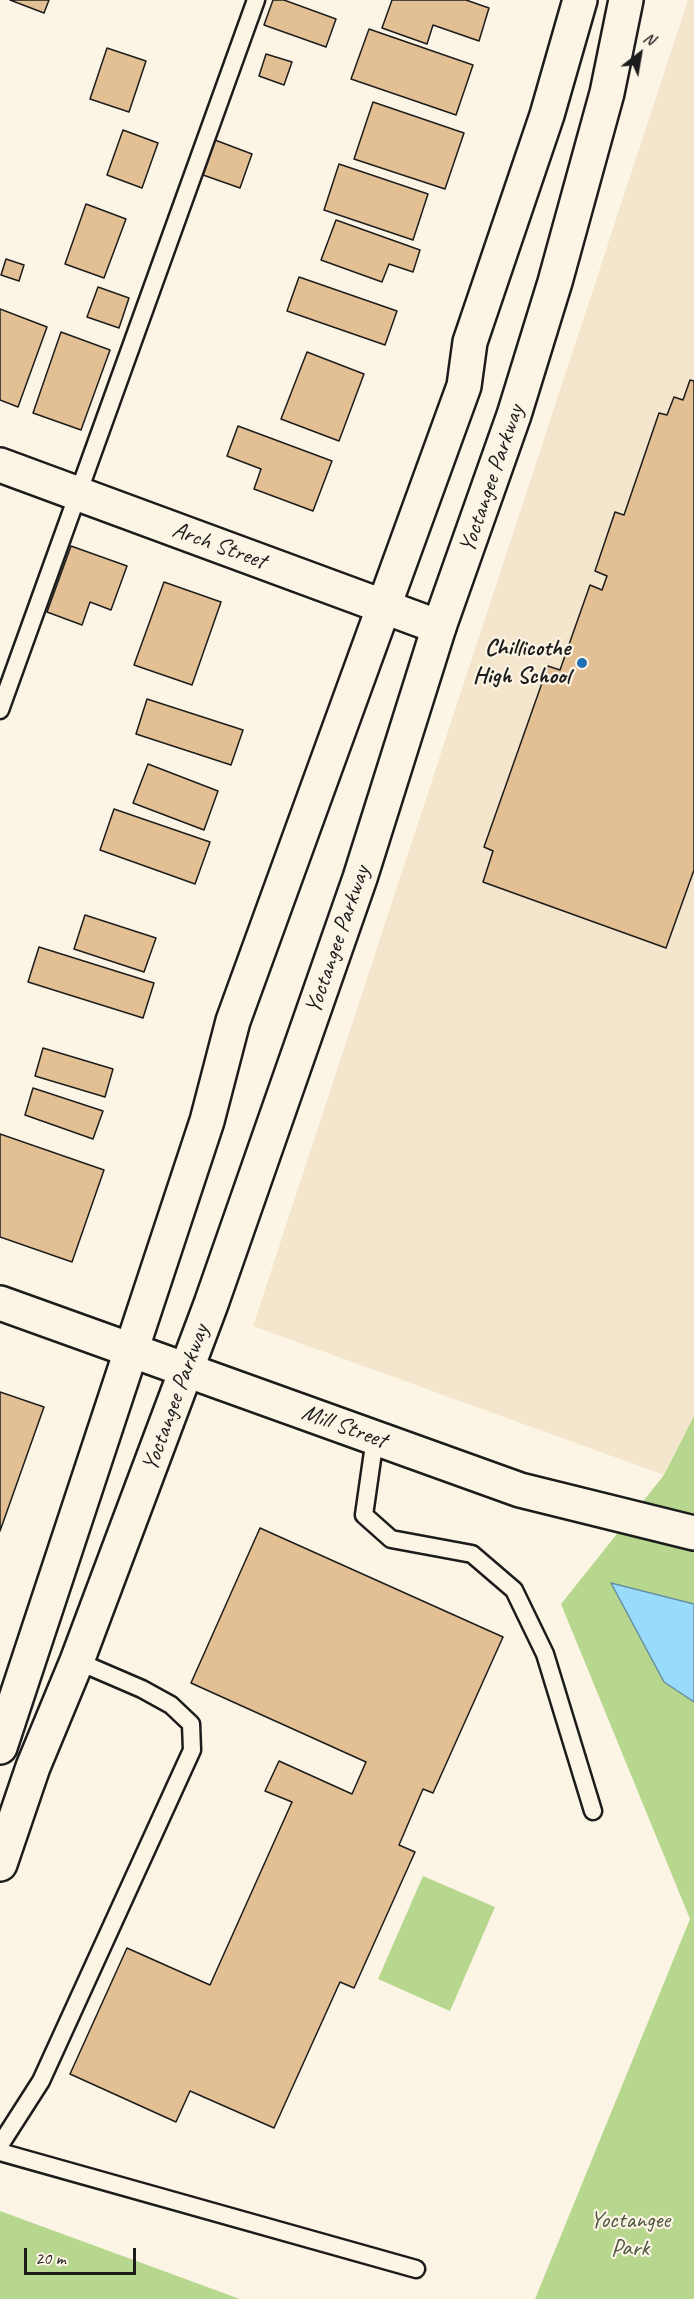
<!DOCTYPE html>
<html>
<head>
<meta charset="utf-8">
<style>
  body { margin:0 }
  #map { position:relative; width:694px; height:2299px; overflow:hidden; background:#fcf5e5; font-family:Caveat,sans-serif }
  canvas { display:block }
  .north { position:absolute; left:610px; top:24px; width:60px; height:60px; -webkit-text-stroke:4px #fcf5e5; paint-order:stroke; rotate:31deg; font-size:16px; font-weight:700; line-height:24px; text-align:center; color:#1c1c1c }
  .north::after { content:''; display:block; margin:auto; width:21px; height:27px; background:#1c1c1c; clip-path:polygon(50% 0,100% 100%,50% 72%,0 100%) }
  .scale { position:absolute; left:24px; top:2248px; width:112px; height:27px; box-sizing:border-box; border:3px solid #1c1c1c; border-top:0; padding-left:8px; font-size:18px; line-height:21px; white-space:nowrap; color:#1c1c1c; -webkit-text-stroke:4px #fcf5e5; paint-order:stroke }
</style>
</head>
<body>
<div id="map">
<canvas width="694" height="2299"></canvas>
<div class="north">N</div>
<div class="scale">20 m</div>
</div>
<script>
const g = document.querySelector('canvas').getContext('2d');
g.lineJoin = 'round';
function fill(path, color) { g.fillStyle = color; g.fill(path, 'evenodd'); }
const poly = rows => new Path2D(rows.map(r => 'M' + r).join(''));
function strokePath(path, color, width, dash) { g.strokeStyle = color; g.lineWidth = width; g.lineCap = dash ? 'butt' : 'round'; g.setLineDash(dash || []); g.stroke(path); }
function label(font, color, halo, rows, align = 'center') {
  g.font = font + ' Caveat,sans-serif'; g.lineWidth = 4.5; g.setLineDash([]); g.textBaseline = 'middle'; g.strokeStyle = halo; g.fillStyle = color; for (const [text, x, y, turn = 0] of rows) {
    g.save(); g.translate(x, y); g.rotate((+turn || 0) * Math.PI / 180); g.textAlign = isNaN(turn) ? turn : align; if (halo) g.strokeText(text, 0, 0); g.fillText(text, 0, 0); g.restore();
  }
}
fill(poly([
  [688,0,694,0,694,1416,664,1475,253,1326]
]), '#f4e5cd');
fill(poly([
  [694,1416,694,2299,535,2299,690,1919,561,1604,664,1475],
  [423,1876,495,1907,450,2011,378,1979],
  [0,2211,240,2299,0,2299]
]), '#b7d78f');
const water = poly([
  [611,1583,694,1604,694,1702,664,1682,611,1583]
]);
fill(water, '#99dbfb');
strokePath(water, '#678fa2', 1.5);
const building = poly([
  [10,0,49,0,44,13,10,0],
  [273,0,284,0,336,19,326,47,264,25,273,0],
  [392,0,466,0,489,8,479,41,433,25,427,44,382,28,392,0],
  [369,29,473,65,456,115,351,79,369,29],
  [107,48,146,61,129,112,90,99,107,48],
  [266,54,292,62,284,85,259,76,266,54],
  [373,102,464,133,445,189,354,159,373,102],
  [123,130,158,143,142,188,107,175,123,130],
  [215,140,252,154,240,188,203,175,215,140],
  [339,164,428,194,413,240,324,210,339,164],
  [86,204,126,219,104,278,65,264,86,204],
  [336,220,420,250,413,272,389,264,382,282,321,260,336,220],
  [6,259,24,265,19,281,1,275,6,259],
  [299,277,397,311,385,345,287,311,299,277],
  [98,287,129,298,119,328,87,317,98,287],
  [0,309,47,327,18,407,0,400,0,309],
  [61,332,110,350,81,430,33,413,61,332],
  [307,352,364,374,339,441,281,419,307,352],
  [690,380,694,381,694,870,666,948,483,882,493,851,484,847,548,666,560,670,590,585,602,590,607,576,595,571,615,512,624,515,659,413,667,415,674,397,683,400,690,380],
  [238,426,332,461,313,511,254,489,261,469,227,456,238,426],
  [71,546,127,566,111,610,90,602,82,625,47,612,71,546],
  [164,582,221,602,192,685,134,665,164,582],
  [147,699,243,730,231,765,136,734,147,699],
  [148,764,218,791,204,830,133,803,148,764],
  [114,809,210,842,195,884,100,850,114,809],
  [85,915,156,938,144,972,74,949,85,915],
  [39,947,154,983,143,1018,28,982,39,947],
  [43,1048,113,1069,105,1097,35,1076,43,1048],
  [33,1088,103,1111,93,1139,25,1115,33,1088],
  [0,1134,104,1170,72,1262,0,1237,0,1134],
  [0,1392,44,1407,0,1531,0,1392],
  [260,1528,503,1637,433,1793,423,1789,399,1845,415,1852,354,1988,340,1982,274,2128,190,2091,176,2122,70,2074,127,1948,210,1985,292,1802,265,1791,279,1761,352,1794,366,1762,191,1683,260,1528]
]);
fill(building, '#e3bf94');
strokePath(building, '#1c1c1c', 1.5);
const lane = poly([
  [0,710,256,0],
  [375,1438,364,1515,391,1539,472,1554,514,1590,545,1654,593,1811],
  [0,2145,41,2081,192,1750,191,1724,171,1705,142,1689,77,1661],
  [0,2152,416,2269]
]);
const street = poly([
  [0,465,439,627],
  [0,1303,520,1490,694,1533]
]);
const secondary = poly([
  [0,1747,207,1121,233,1021,464,386,470,342,547,115,580,0],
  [0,1864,33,1767,77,1661,211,1304,360,878,439,627,514,415,555,282,607,93,626,0]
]);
strokePath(lane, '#1c1c1c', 21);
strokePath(street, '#1c1c1c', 38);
strokePath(secondary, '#1c1c1c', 38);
strokePath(lane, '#fcf5e5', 16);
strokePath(street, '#fcf5e5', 33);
strokePath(secondary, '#fcf5e5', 33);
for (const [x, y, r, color] of [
  [582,663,6,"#1f6fb2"]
]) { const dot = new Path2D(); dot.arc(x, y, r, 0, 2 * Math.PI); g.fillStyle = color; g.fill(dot); strokePath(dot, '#fcf5e5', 2); }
label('24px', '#1c1c1c', '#fcf5e5', [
  ["Yoctangee Parkway",492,479,-71],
  ["Arch Street",219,546,20],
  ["Yoctangee Parkway",338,940,-71],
  ["Yoctangee Parkway",176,1398,-70],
  ["Mill Street",344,1427,20]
]);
label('bold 24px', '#1c1c1c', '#fcf5e5', [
  ["Chillicothe",570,649],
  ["High School",570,677]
], 'right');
label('24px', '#4a543e', '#fcf5e5', [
  ["Yoctangee",630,2221],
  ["Park",630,2249]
]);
</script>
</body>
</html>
